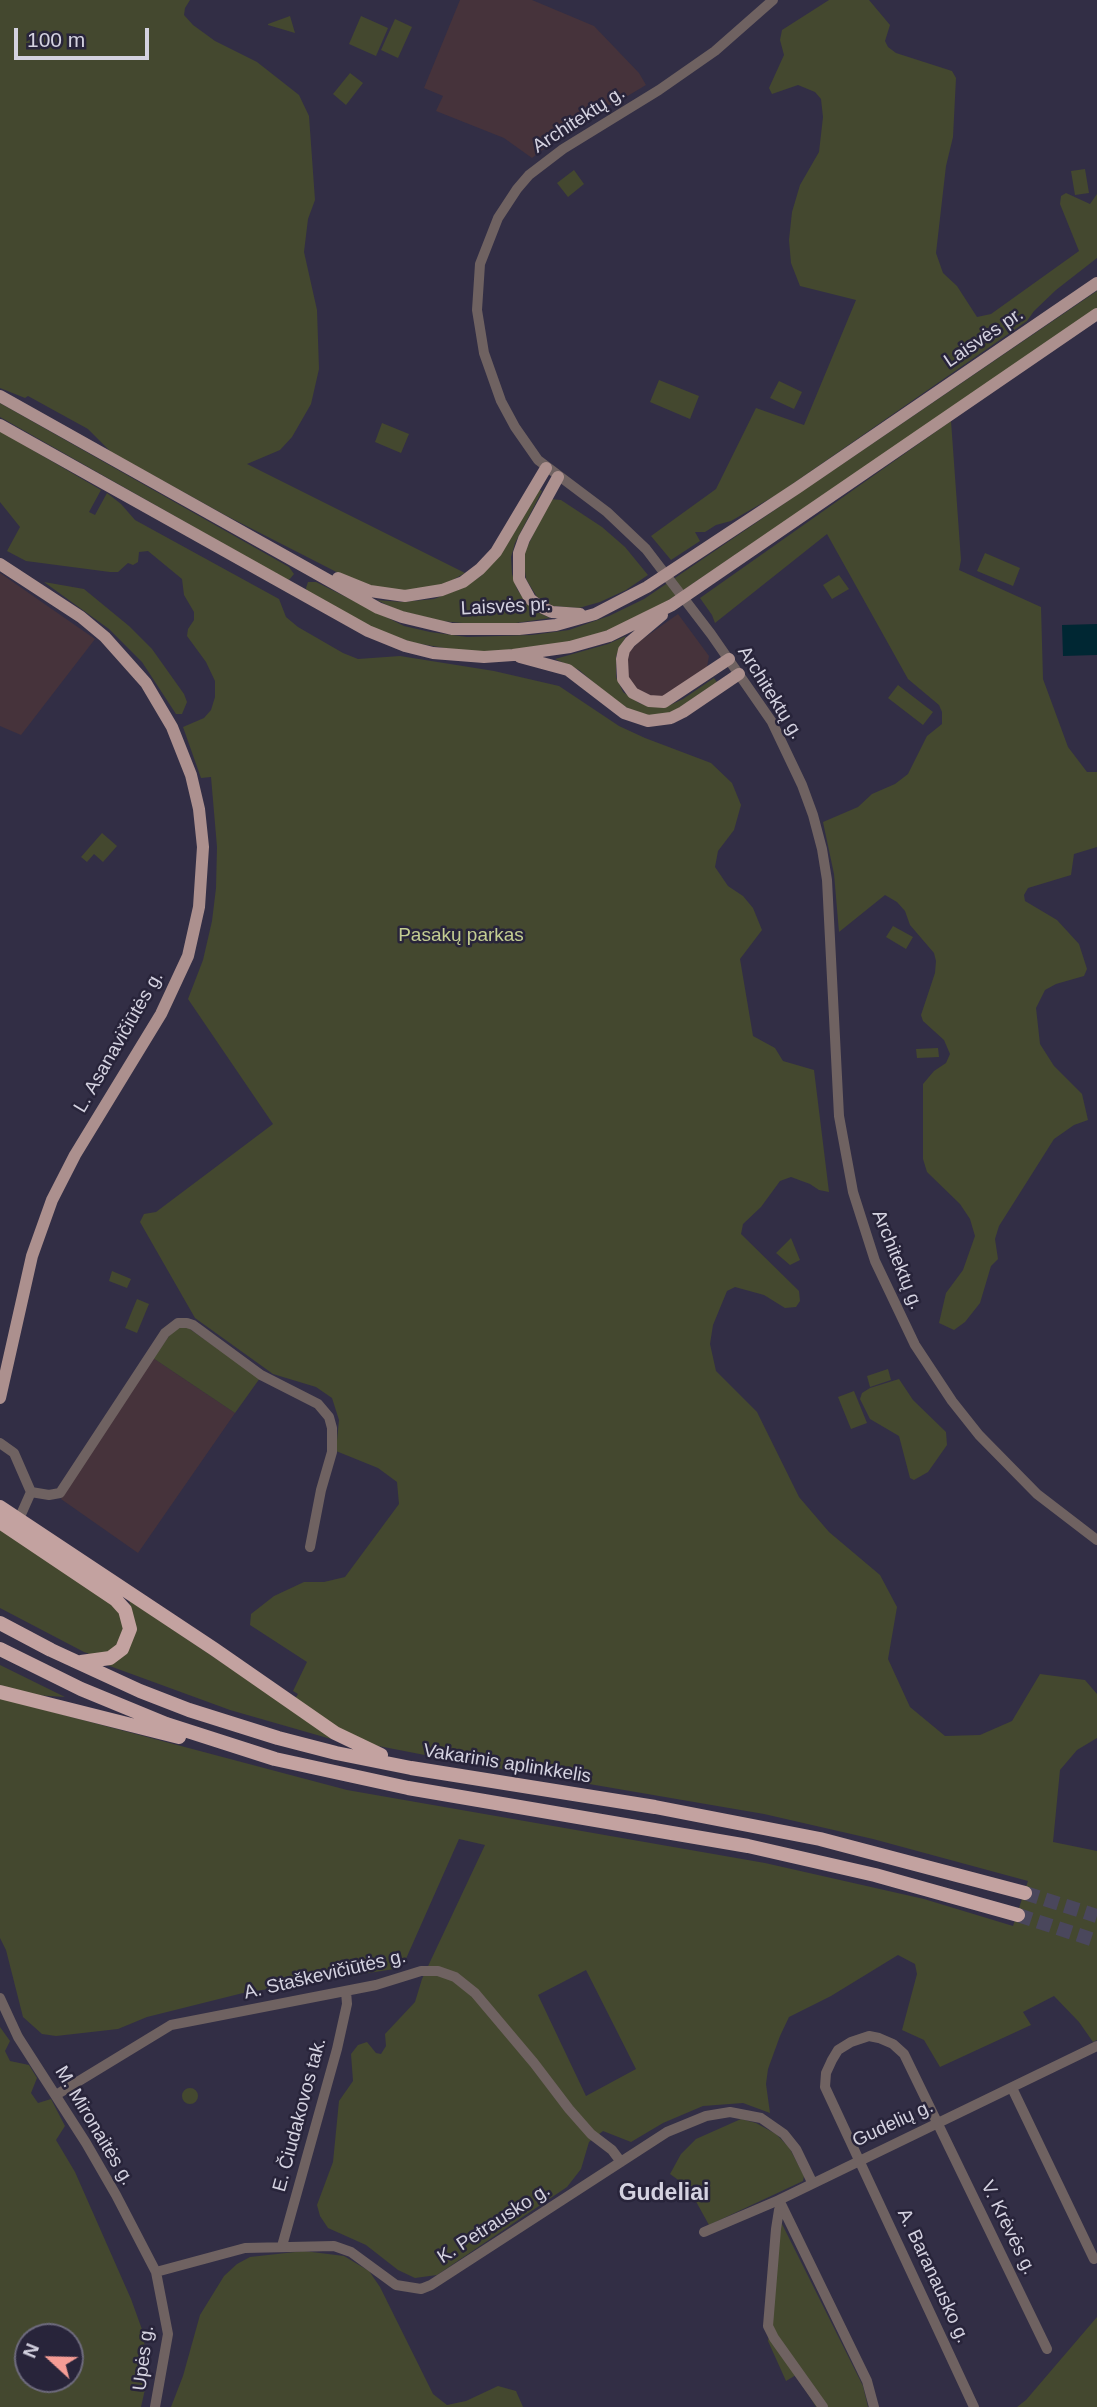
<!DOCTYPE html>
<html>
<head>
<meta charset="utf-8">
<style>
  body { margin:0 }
  #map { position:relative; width:1097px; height:2407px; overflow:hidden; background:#322e45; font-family:Helvetica,sans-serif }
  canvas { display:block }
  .north { position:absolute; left:14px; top:2323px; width:70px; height:70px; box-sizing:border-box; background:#28243a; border:2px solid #6d6a7c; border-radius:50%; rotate:292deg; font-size:19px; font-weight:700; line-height:28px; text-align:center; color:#d4d2e0 }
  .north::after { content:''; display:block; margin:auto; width:24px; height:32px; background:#f59c95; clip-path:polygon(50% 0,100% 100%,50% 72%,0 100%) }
  .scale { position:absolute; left:14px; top:28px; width:135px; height:32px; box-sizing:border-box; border:4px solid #d4d2e0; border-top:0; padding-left:9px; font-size:21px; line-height:24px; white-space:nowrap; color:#d4d2e0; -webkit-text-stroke:5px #28243a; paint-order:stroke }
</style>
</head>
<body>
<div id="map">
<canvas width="1097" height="2407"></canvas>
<div class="north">N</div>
<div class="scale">100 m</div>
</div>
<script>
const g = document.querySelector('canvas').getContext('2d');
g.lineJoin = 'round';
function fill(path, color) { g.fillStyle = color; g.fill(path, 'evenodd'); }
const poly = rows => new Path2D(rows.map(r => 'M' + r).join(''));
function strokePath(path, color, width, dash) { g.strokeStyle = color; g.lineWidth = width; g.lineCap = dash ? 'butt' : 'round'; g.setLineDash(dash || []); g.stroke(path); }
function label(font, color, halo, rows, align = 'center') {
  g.font = font + ' Helvetica,sans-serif'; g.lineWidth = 5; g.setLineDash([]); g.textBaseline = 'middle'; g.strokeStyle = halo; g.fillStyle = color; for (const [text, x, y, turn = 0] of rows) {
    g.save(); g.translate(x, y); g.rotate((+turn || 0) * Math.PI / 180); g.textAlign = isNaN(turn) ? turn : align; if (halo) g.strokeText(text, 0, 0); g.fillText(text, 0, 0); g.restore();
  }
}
fill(poly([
  [460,0,532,0,594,26,639,73,646,85,614,104,603,106,567,128,553,142,532,158,504,138,436,111,443,96,424,88],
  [0,573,95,639,21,735,0,726],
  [678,614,709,656,707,667,665,696,656,698,640,694,628,681,626,658,629,652,640,641],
  [153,1358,235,1413,138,1553,61,1499]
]), '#46333b');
fill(poly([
  [0,0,190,0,185,8,184,15,193,25,215,41,257,62,299,95,309,116,315,200,308,219,304,252,317,310,319,369,311,404,292,437,280,450,247,464,465,573,444,585,398,592,356,582,225,515,111,452,88,429,28,396,25,398,0,388],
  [829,0,869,0,890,25,885,41,888,47,896,53,952,71,956,78,953,137,946,166,936,253,943,273,957,286,977,317,991,314,1079,251,1060,204,1061,196,1066,193,1090,204,1097,194,1097,258,1056,290,1034,311,1027,321,778,494,731,521,716,525,705,532,695,532,700,541,671,560,651,536,716,489,756,408,804,425,856,300,800,286,791,263,789,240,792,212,800,185,819,152,823,117,821,99,815,92,798,85,772,94,769,88,784,55,780,40,782,30],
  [290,16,295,33,268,25,268,24],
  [361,16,388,28,376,56,349,44],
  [395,19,412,27,398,58,381,50],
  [350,73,363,83,346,105,333,94],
  [1085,169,1089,193,1075,195,1071,171],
  [574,170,584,184,568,197,557,183],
  [1097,291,1097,309,651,612,625,625,562,645,495,651,462,651,415,643,391,636,363,624,307,591,306,588,308,582,316,582,404,626,430,632,467,637,532,635,569,630,609,616,644,599],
  [659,380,699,396,690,419,650,402],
  [779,381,802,392,794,409,770,398],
  [0,403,289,567,294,574,289,580,284,578,0,417],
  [951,421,961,560,959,570,1041,607,1043,679,1068,747,1087,772,1097,772,1097,847,1074,854,1071,875,1028,888,1024,895,1025,901,1057,920,1079,944,1087,969,1084,976,1056,984,1045,990,1036,1008,1040,1044,1054,1066,1082,1094,1088,1120,1074,1125,1054,1139,999,1226,995,1239,998,1259,991,1266,980,1303,965,1322,954,1330,939,1323,946,1293,963,1270,975,1236,970,1219,960,1204,927,1172,923,1159,923,1084,934,1071,946,1063,950,1054,944,1040,923,1021,921,1015,935,973,936,961,934,953,910,925,905,911,897,902,885,895,839,932,834,874,823,822,858,807,872,794,895,784,908,774,927,736,942,724,942,712,939,705,908,679,827,534,715,623,712,615,700,598],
  [382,423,409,434,401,453,375,442],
  [0,431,101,490,89,512,95,515,107,493,121,504,135,520,279,599,286,617,298,627,343,653,358,659,400,656,494,671,559,686,619,726,645,738,711,763,732,783,741,805,734,830,718,851,715,867,728,886,743,896,753,908,762,930,740,959,753,1036,775,1048,783,1061,814,1070,829,1192,819,1190,810,1184,791,1177,780,1181,761,1207,743,1224,741,1234,799,1291,800,1301,796,1307,785,1308,764,1295,735,1287,727,1291,713,1325,710,1344,716,1371,757,1412,799,1497,829,1532,880,1575,897,1607,888,1659,910,1707,945,1736,980,1735,1012,1721,1040,1674,1085,1680,1097,1694,1097,1738,1077,1750,1060,1770,1053,1842,1097,1851,1097,2040,1093,2042,1079,2022,1054,1996,1023,2012,1031,2025,940,2067,924,2040,902,2030,917,1974,915,1964,898,1955,831,1996,789,2017,780,2036,768,2069,766,2084,770,2113,743,2103,703,2106,663,2123,631,2142,603,2131,589,2142,581,2169,567,2187,437,2275,415,2278,398,2270,366,2245,328,2228,320,2216,317,2205,333,2162,339,2101,353,2081,351,2054,358,2045,367,2042,376,2053,381,2054,386,2046,385,2034,415,2002,422,1979,485,1845,459,1839,405,1961,394,1969,243,1993,147,2017,118,2029,56,2036,42,2034,23,2017,6,1950,0,1938,0,1698,347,1790,765,1863,924,1899,1013,1926,1028,1881,873,1839,764,1814,461,1762,368,1744,354,1738,295,1699,298,1694,293,1691,307,1662,250,1625,251,1614,274,1596,304,1582,324,1582,345,1577,399,1504,397,1482,378,1468,336,1451,339,1420,332,1398,316,1387,273,1374,195,1318,140,1222,144,1214,156,1212,273,1124,188,999,203,960,212,921,216,888,217,847,211,777,201,778,183,727,204,718,211,710,215,697,215,681,206,662,187,636,188,629,194,620,194,612,184,595,182,579,148,551,139,552,138,562,133,565,128,563,118,572,110,572,26,561,7,551,20,527,0,502],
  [586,1970,636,2069,586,2096,538,1995],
  [538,489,542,491,515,543,511,557,512,574,517,589,525,601,535,611,550,618,509,624,473,624,441,621,397,610,377,600,402,602,434,599,462,588,481,576,499,555],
  [550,499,561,500,602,527,625,547,648,575,626,590,600,602,579,608,553,606,537,597,526,579,523,556],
  [985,553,1020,568,1013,586,977,571],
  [839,575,849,589,832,599,823,585],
  [44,582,84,589,129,626,152,649,184,694,187,702,182,714,176,714,142,662,109,629],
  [626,636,616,656,616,677,623,692,639,703,648,706,666,707,683,699,714,678,717,682,673,712,656,716,645,715,635,712,618,703,579,670,555,659,608,644],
  [898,685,933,712,923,725,888,698],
  [102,833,117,846,103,862,94,854,87,862,81,857],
  [893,926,913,937,906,949,886,937],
  [938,1048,939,1057,917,1058,916,1049],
  [791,1238,800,1260,790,1265,776,1253],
  [112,1271,131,1279,127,1288,109,1281],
  [137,1299,149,1304,137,1333,125,1328],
  [184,1325,260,1378,235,1413,153,1358,175,1328],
  [888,1369,891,1380,870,1387,867,1376],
  [899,1379,913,1400,946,1432,947,1445,928,1472,914,1480,910,1478,899,1436,870,1419,860,1399,862,1393,870,1388],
  [854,1391,867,1423,851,1429,838,1397],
  [0,1527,115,1606,123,1618,123,1634,117,1646,106,1653,92,1655,84,1652,0,1608],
  [129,1600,331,1736,331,1739,230,1710,107,1665,135,1625],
  [0,1665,65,1697,34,1695,0,1685],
  [0,2027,10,2041,5,2051,10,2061,29,2065,37,2078,31,2093,38,2103,51,2099,65,2126,56,2140,75,2172,131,2299,144,2335,145,2362,148,2376,141,2407,0,2407],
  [28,2337,70,2337,70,2379,28,2379],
  '182 2096a8 8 0 1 1 16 0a8 8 0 1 1-16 0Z',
  [741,2119,756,2123,776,2134,789,2147,804,2176,803,2181,709,2225,688,2187,670,2174,681,2154,696,2139],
  [780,2220,863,2386,868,2407,816,2407,796,2375,786,2381,768,2341,771,2323],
  [304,2251,344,2256,369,2271,380,2287,433,2394,447,2405,466,2401,498,2386,516,2391,523,2407,171,2407,183,2376,200,2315,224,2276,237,2264,250,2257],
  [1097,2317,1097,2407,1017,2407,1026,2400]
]), '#44482f');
fill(poly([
  [1097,624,1097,655,1063,656,1062,625]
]), '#002733');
strokePath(poly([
  [1025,1893,1097,1916],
  [1018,1915,1097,1941]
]), '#4a475c', 14, [14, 7]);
strokePath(poly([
  [773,0,715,51,659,90,563,149,529,175,517,189,498,218,480,264,477,310,484,353,501,401,515,427,538,460,607,512,646,549,711,634,772,722,802,785,813,815,822,849,827,880,839,1116,853,1192,875,1261,915,1345,952,1401,979,1435,1037,1494,1097,1540],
  [0,1443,14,1453,31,1492,19,1519],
  [31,1492,49,1495,60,1493,165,1333,178,1323,187,1323,193,1325,261,1375,318,1404,329,1417,332,1428,332,1452,321,1490,310,1547],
  [0,1998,18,2037,86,2143,116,2195,156,2272,168,2334,155,2407],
  [1012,2088,1094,2259],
  [56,2095,171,2025,376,1985,421,1971,438,1971,455,1977,475,1993,534,2063,569,2109,591,2134,612,2150,621,2162],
  [779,2200,867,2381,874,2407],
  [782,2207,779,2210,776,2229,768,2326,774,2338,823,2407],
  [704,2232,779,2200,1097,2046],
  [282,2246,337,2049,347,2004,346,1991],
  [156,2272,245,2248,334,2246,351,2252,396,2285,421,2289,431,2285,667,2132,706,2116,730,2112,761,2118,784,2134,796,2149,812,2182],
  [974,2407,825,2087,826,2073,832,2060,838,2050,851,2042,869,2036,879,2038,893,2044,904,2054,1047,2349]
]), '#6f6261', 10);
strokePath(poly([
  [0,396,378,608,402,617,452,629,519,629,556,625,595,614,647,587,797,488,1097,283],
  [0,425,368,631,405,646,433,653,484,657,513,655,570,647,609,636,672,605,1097,314],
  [558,477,524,539,519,553,519,579,530,599,539,606,552,612,580,614],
  [0,564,81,617,105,637,146,683,172,727,191,775,199,809,203,847,199,907,188,956,161,1014,75,1155,52,1200,32,1256,0,1398],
  [338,578,370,591,405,596,442,590,463,582,480,569,496,552,546,468],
  [662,615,630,642,624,650,622,659,623,679,633,693,649,701,664,702,729,659],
  [520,657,568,670,624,713,648,721,671,718,683,712,739,674]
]), '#ac908e', 12);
strokePath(poly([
  [0,1507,214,1649,335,1733,381,1755],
  [0,1522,116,1600,125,1610,130,1629,122,1649,110,1658,81,1662],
  [0,1623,51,1650,140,1691,189,1710,278,1738,336,1753,411,1768,655,1807,820,1839,1025,1893],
  [0,1649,81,1689,166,1724,275,1759,408,1788,748,1846,875,1875,1018,1915],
  [0,1692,179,1737]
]), '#c3a2a0', 14);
label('19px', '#d4d2e0', '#28243a', [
  ["Architektų g.",579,120,-33],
  ["Laisvės pr.",984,338,-34],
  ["Laisvės pr.",506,607,-3],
  ["Architektų g.",770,693,58],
  ["L. Asanavičiūtės g.",119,1042,-60],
  ["Architektų g.",897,1260,68],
  ["Vakarinis aplinkkelis",507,1764,9],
  ["A. Staškevičiūtės g.",325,1975,-13],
  ["E. Čiudakovos tak.",300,2115,-75],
  ["Gudelių g.",893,2124,-25],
  ["M. Mironaitės g.",94,2126,59],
  ["K. Petrausko g.",494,2224,-33],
  ["V. Krėvės g.",1008,2228,64],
  ["A. Baranausko g.",933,2276,65],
  ["Upės g.",144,2358,-83]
]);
label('19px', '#c3cd92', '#28243a', [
  ["Pasakų parkas",461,936]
]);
label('bold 23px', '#d4d2e0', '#28243a', [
  ["Gudeliai",664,2194]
]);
</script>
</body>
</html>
